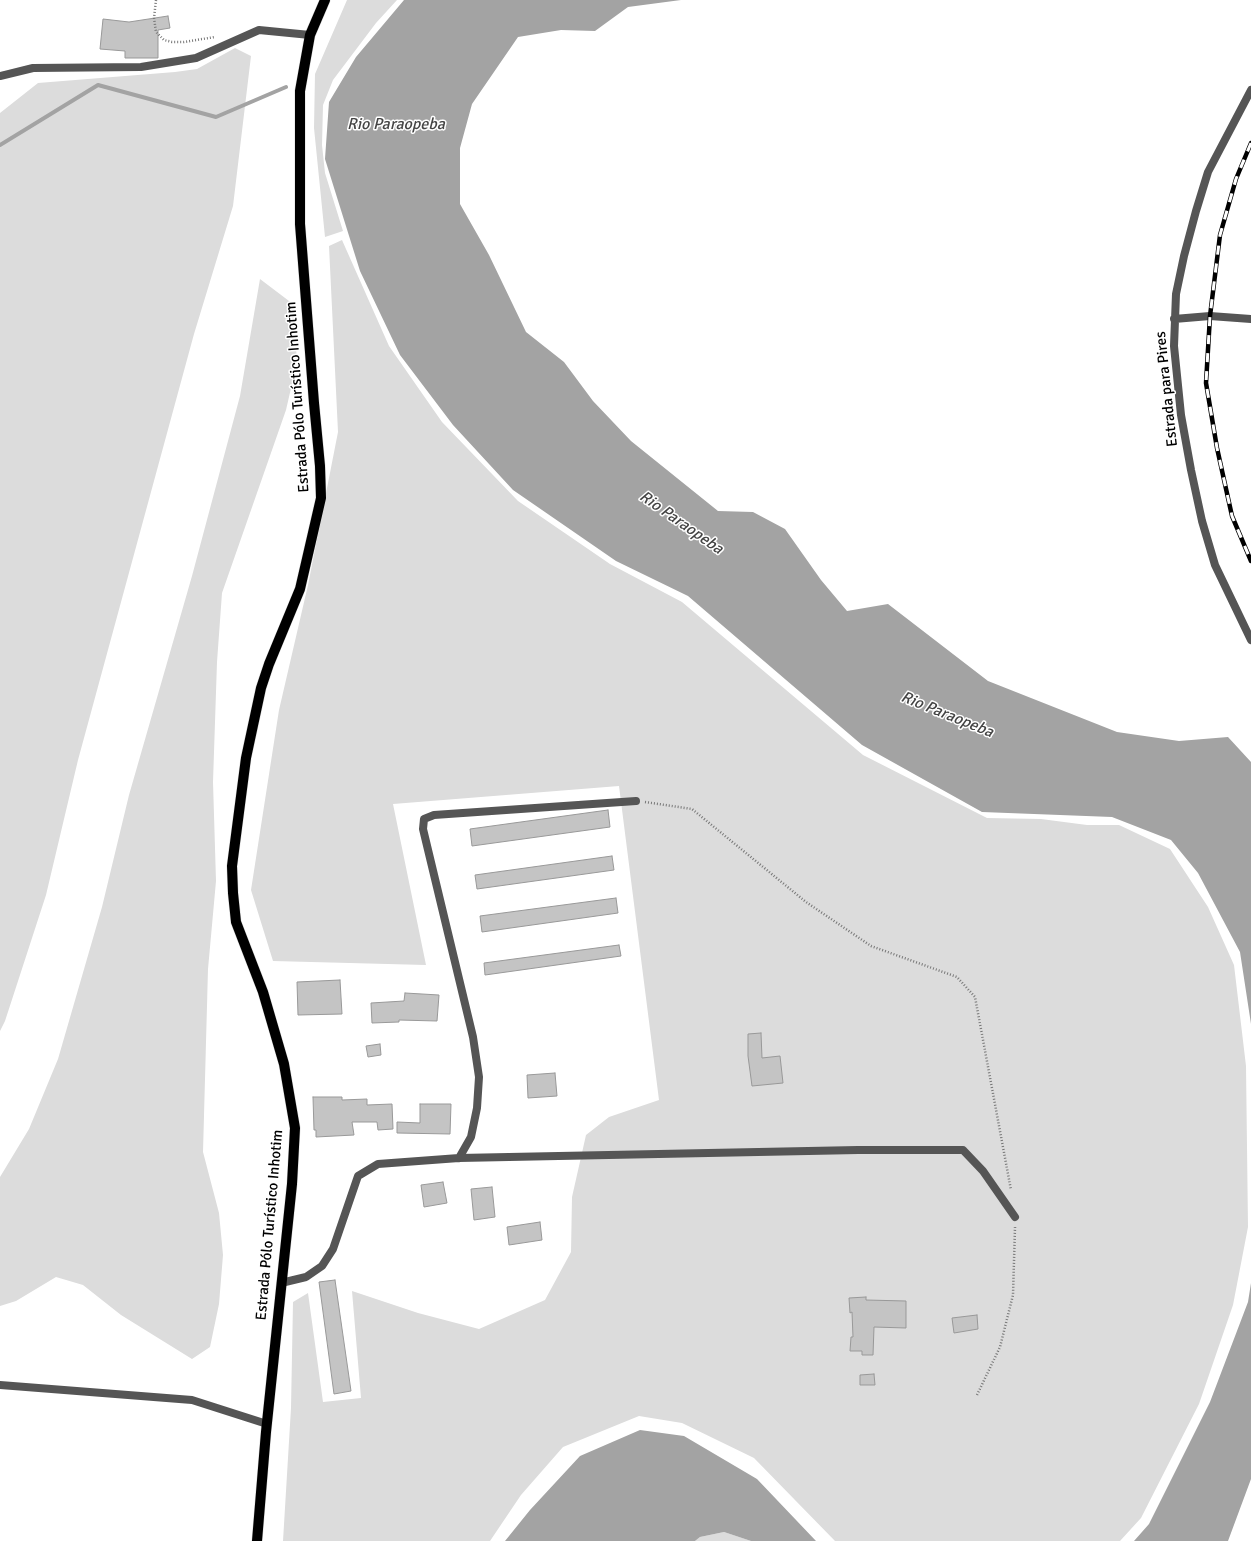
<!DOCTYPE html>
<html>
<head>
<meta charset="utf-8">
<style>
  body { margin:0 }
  canvas { display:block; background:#fff }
</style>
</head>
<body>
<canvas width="1251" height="1541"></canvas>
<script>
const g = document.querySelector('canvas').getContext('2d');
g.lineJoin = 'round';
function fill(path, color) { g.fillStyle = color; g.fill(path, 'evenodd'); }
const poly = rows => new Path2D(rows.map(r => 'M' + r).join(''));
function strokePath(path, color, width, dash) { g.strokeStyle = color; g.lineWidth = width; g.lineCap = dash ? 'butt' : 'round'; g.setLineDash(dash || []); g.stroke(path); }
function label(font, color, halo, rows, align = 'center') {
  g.font = font + ' Signika,sans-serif'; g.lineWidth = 3; g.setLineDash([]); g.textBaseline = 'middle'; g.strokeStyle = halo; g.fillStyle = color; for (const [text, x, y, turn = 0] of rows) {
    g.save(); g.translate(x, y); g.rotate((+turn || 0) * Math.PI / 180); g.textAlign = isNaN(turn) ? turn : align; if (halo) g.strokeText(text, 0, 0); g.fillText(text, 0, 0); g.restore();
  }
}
fill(poly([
  [347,0,397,0,376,23,333,80,323,105,322,145,325,173,343,231,325,237,314,128,315,74],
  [235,48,251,56,233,206,194,334,78,760,46,895,5,1021,0,1031,0,113,38,83,175,72,197,69],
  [342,240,389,346,442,422,518,501,610,564,682,602,863,755,987,818,1041,819,1087,825,1119,825,1170,849,1208,907,1234,965,1246,1066,1248,1227,1233,1305,1199,1404,1141,1518,1120,1541,835,1541,754,1458,682,1423,639,1416,563,1447,521,1495,490,1541,283,1541,291,1408,293,1302,308,1293,323,1402,361,1398,352,1291,418,1313,479,1329,545,1300,571,1252,572,1197,586,1135,609,1117,659,1100,619,786,393,804,426,965,273,961,251,890,279,710,308,585,338,432,329,246],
  [260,279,293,304,297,362,286,410,222,593,217,662,213,782,216,881,208,969,203,1152,219,1213,223,1255,219,1304,210,1347,192,1359,121,1315,83,1285,56,1277,16,1301,0,1306,0,1177,29,1129,58,1059,102,907,129,795,192,576,240,396],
  [724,1532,751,1541,695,1541,700,1537]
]), '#dcdcdc');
fill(poly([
  [404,0,681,0,628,7,595,31,561,30,518,37,472,104,460,148,460,204,489,255,526,332,564,362,593,401,631,441,718,511,753,512,785,529,821,580,847,611,888,604,988,681,1117,732,1179,741,1228,737,1251,762,1251,1024,1240,952,1198,873,1171,840,1112,817,982,812,862,745,688,596,616,561,513,490,453,425,400,355,360,271,325,159,329,102,356,57],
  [1251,1283,1251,1479,1228,1541,1134,1541,1149,1524,1210,1402,1248,1302],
  [640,1430,684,1436,757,1479,816,1541,751,1541,724,1532,700,1537,695,1541,505,1541,530,1510,580,1456]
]), '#a3a3a3');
strokePath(poly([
  [0,145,98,85,216,117,286,87]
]), '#a3a3a3', 4);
const building = poly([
  [168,16,170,28,158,30,158,58,125,58,125,51,100,49,103,19,129,22,168,16],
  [608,810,610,827,472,846,470,829,608,810],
  [612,856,614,870,477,889,475,875,612,856],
  [616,898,618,913,482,932,480,916,616,898],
  [619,945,621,956,485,975,484,963,619,945],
  [340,980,342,1014,298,1015,297,982,340,980],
  [405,993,439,995,437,1021,399,1020,399,1022,372,1023,371,1003,404,1001,405,993],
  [761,1033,762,1058,780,1056,783,1083,752,1086,748,1056,748,1034,761,1033],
  [380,1044,381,1055,368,1057,366,1046,380,1044],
  [555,1073,557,1096,528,1098,527,1075,555,1073],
  [313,1097,342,1097,342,1100,367,1099,367,1105,392,1104,393,1129,378,1130,377,1122,352,1122,354,1135,316,1137,316,1130,314,1130,313,1097],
  [420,1104,451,1104,450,1134,397,1133,397,1122,420,1123,420,1104],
  [443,1182,447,1203,424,1207,421,1185,443,1182],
  [492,1187,495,1217,474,1220,471,1189,492,1187],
  [540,1222,542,1240,509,1245,507,1227,540,1222],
  [335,1280,351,1391,334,1394,319,1282,335,1280],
  [866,1297,866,1300,906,1301,906,1328,874,1327,873,1355,862,1355,862,1351,850,1351,851,1337,853,1337,852,1312,850,1313,849,1298,866,1297],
  [977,1315,978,1329,954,1333,952,1318,977,1315],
  [874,1374,875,1385,860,1385,860,1375,874,1374]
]);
fill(building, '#c4c4c4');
strokePath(building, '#999', 1);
const primary = poly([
  [257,1541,266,1432,292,1184,295,1128,284,1064,263,992,236,922,233,893,232,866,246,758,261,688,269,664,300,589,321,498,320,466,314,403,300,224,300,91,310,35,325,0]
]);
strokePath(primary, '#dbdbdb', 11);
strokePath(poly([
  [156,0,154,18,156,32,164,40,172,42,184,42,215,37],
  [645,802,692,809,806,902,871,946,957,977,975,997,1011,1190],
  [977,1395,1000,1347,1013,1295,1015,1227]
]), '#777', 2.5, [1, 2]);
strokePath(poly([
  [0,76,33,68,141,67,196,58,259,30,310,35],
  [1251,90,1208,172,1196,211,1184,256,1176,294,1174,346,1181,415,1191,470,1202,521,1215,565,1251,640],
  [1174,319,1210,316,1251,319],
  [459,1158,471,1137,477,1108,479,1077,473,1037,423,829,424,819,434,815,636,801],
  [281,1283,306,1277,322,1266,333,1249,358,1176,378,1164,459,1158,858,1150,963,1150,983,1171,1015,1217],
  [0,1385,192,1400,267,1424]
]), '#555', 8);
strokePath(primary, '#000', 10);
const rail = poly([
  [1251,143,1236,179,1220,235,1210,316,1206,383,1217,448,1232,516,1251,561]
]);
strokePath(rail, '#000', 4.5);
strokePath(rail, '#fff', 3, [9]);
label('15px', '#000', '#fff', [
  ["Estrada para Pires",1167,389,-96],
  ["Estrada Pólo Turístico Inhotim",298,397,-94],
  ["Estrada Pólo Turístico Inhotim",270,1225,-85]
]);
label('italic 16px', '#444', '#fff', [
  ["Rio Paraopeba",396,125],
  ["Rio Paraopeba",681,523,35],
  ["Rio Paraopeba",947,715,22]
]);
</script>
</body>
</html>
